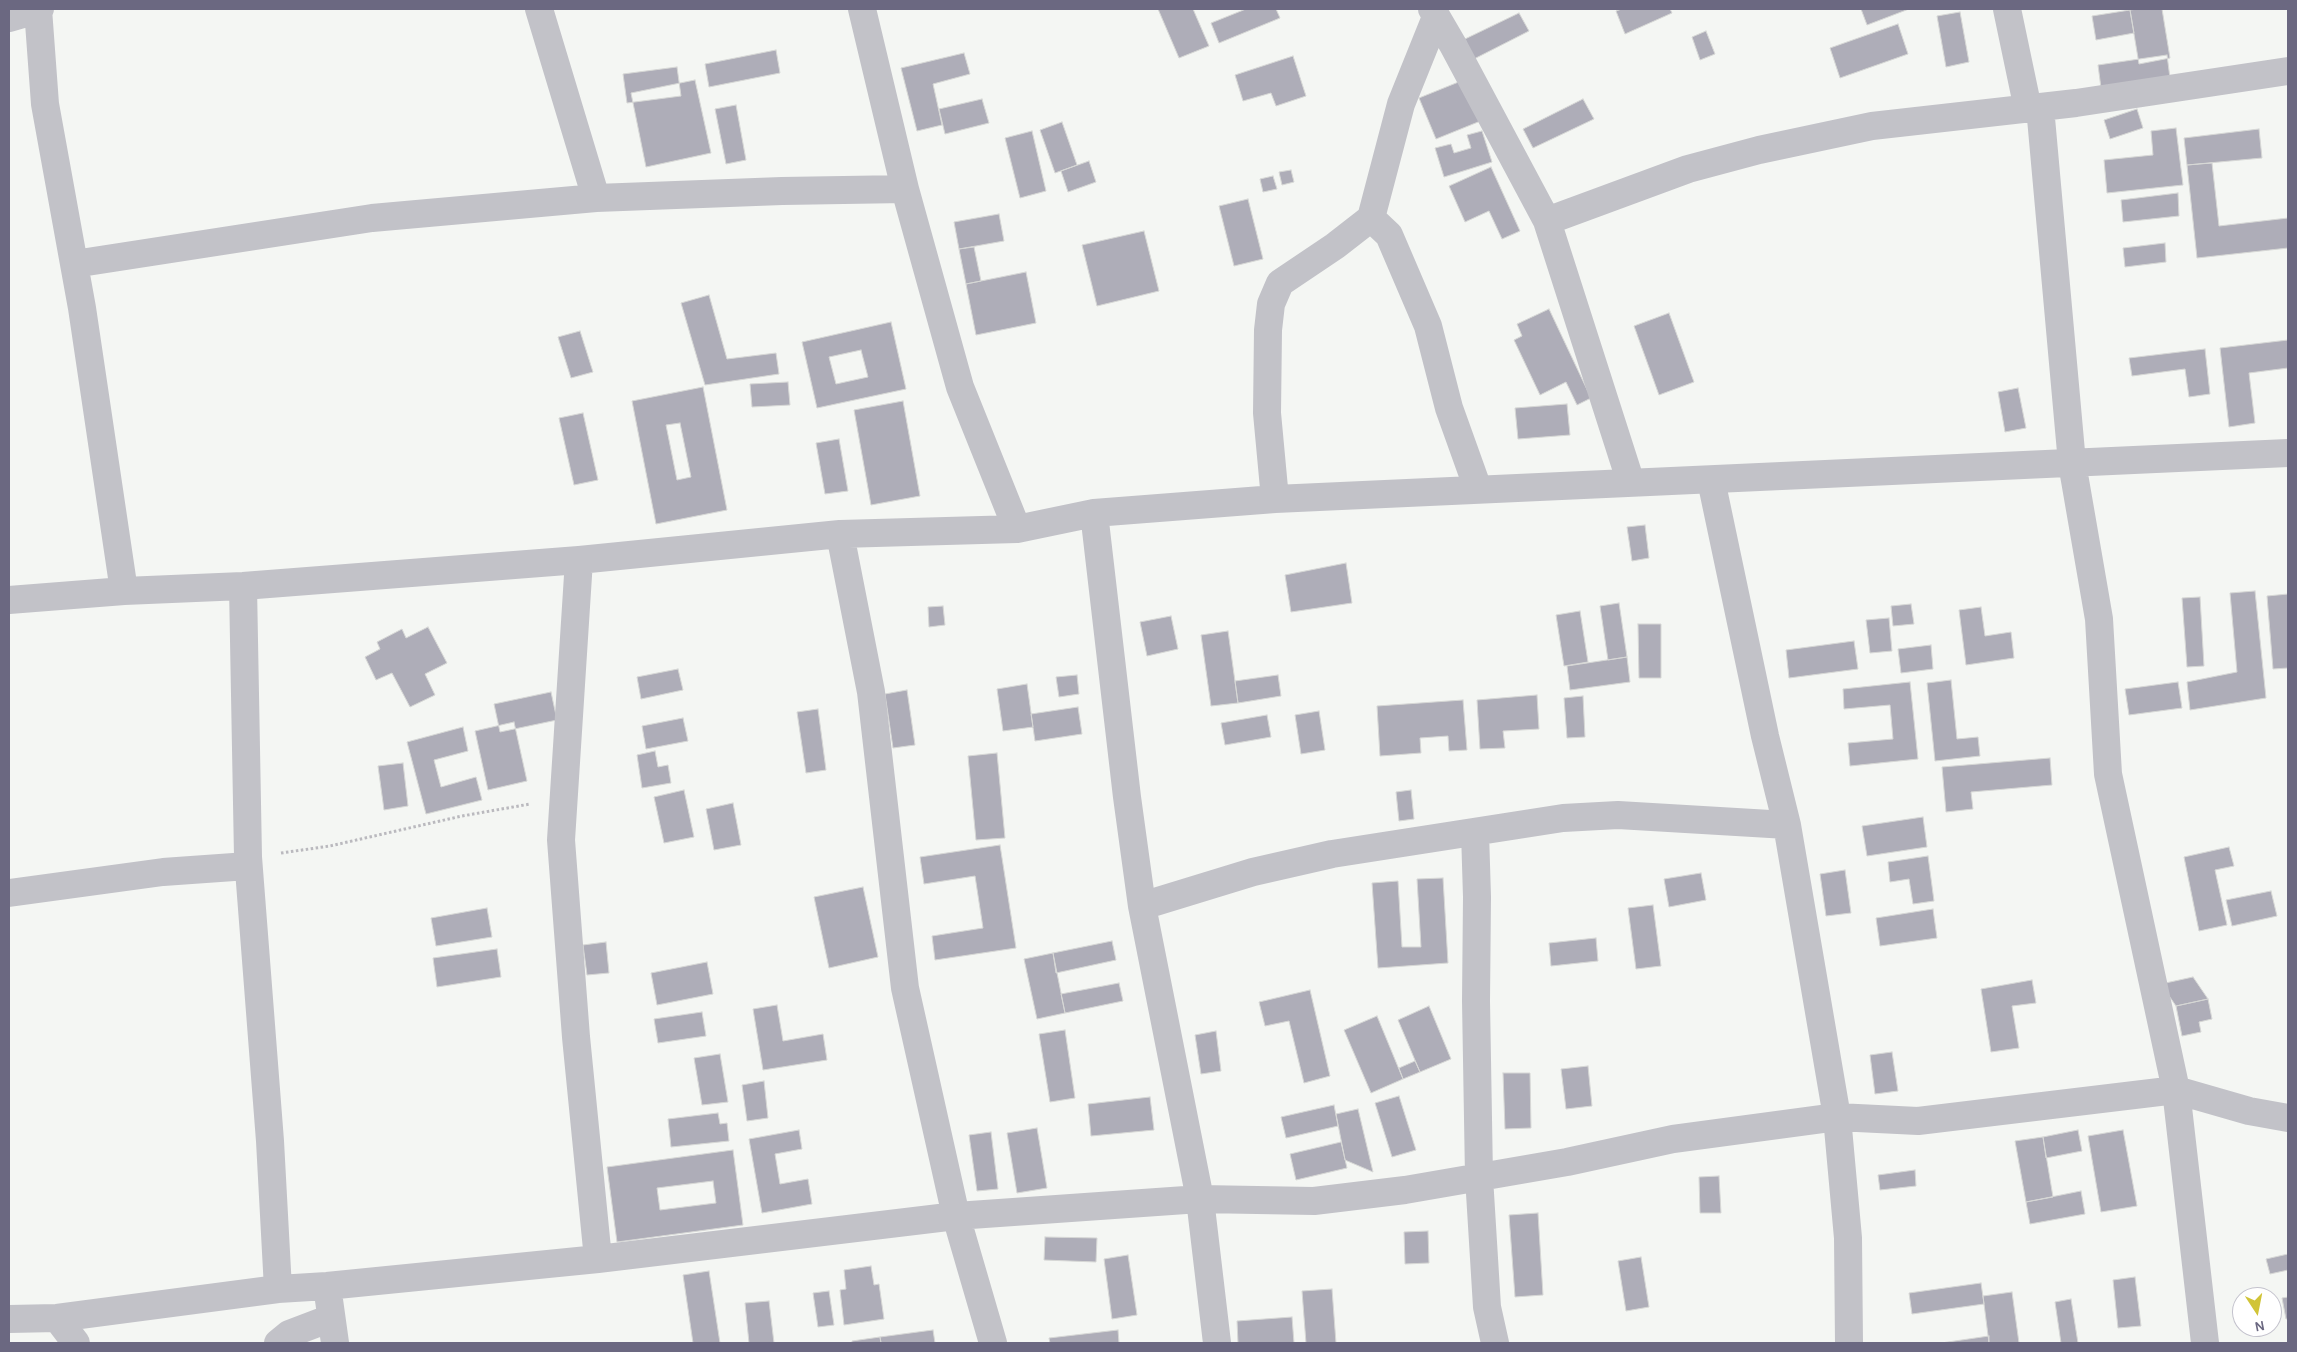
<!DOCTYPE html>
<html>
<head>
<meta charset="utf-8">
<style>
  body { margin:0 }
  #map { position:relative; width:2297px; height:1352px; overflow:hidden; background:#f4f6f3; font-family:Karla,sans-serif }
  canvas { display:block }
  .frame { position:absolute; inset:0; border:10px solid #6b6881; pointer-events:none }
  .north { position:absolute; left:2232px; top:1287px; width:50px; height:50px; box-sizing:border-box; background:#fff; border:1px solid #c4c3cd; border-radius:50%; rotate:169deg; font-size:14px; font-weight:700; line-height:20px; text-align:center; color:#6b6881 }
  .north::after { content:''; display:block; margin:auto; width:18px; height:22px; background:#d1c437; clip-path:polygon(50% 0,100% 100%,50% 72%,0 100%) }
</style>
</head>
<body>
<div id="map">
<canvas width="2297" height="1352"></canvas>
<div class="frame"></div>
<div class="north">N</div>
</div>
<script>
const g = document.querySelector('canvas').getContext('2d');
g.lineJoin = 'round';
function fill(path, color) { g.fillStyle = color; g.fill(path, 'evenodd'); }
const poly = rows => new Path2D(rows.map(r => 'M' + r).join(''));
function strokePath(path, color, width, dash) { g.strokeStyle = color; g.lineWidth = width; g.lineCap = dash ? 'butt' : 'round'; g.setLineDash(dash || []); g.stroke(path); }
const building = poly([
  [1158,9,1193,9,1209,46,1179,58,1158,9],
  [1246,9,1276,9,1280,18,1219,43,1211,23,1246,9],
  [1622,9,1670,9,1672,13,1625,34,1616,11,1622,9],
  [1861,9,1909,9,1867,25,1861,9],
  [2138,9,2162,9,2170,58,2139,64,2130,10,2138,9],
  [2130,10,2134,33,2096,40,2092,16,2130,10],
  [1960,12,1969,62,1946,67,1937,16,1960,12],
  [1519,13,1529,31,1474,59,1465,39,1519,13],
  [1898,24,1908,54,1840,78,1830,48,1898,24],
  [1706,31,1715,54,1700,60,1692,37,1706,31],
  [776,50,780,73,709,87,705,64,776,50],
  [964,53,970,74,933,84,942,125,917,131,901,68,964,53],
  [2167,55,2170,78,2101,88,2098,65,2167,55],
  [1293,56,1306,96,1276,106,1271,93,1243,101,1235,75,1293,56],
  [677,67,681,96,627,103,623,74,677,67],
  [1466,79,1483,120,1436,139,1419,98,1466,79],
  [695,80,711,153,646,167,631,93,695,80],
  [982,99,989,123,945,134,939,109,982,99],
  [1583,99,1594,119,1533,148,1523,129,1583,99],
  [736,105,746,160,726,164,715,109,736,105],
  [2137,109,2143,128,2110,139,2104,120,2137,109],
  [1062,122,1077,165,1055,173,1040,130,1062,122],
  [2176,128,2183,185,2107,193,2104,160,2153,155,2151,131,2176,128],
  [2259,129,2262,158,2187,165,2184,138,2259,129],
  [1032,131,1046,191,1020,198,1005,138,1032,131],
  [1482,131,1492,162,1444,177,1435,148,1451,144,1454,153,1471,148,1467,135,1482,131],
  [1089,161,1096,182,1068,192,1061,171,1089,161],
  [2212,163,2219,226,2288,218,2288,248,2197,258,2187,165,2212,163],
  [1491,167,1520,231,1502,239,1489,211,1465,222,1449,186,1491,167],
  [1291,170,1294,182,1282,185,1279,172,1291,170],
  [1273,176,1277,189,1263,192,1260,179,1273,176],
  [2178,193,2179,216,2123,222,2121,200,2178,193],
  [1248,199,1263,259,1234,266,1219,206,1248,199],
  [999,214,1004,241,959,249,954,222,999,214],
  [1144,231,1159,291,1097,306,1082,245,1144,231],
  [2165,243,2166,262,2125,267,2123,248,2165,243],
  [974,247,981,281,966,284,959,249,974,247],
  [1026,272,1036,323,976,335,966,284,1026,272],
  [709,295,727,359,776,353,779,374,705,385,681,303,709,295],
  [1549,309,1591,398,1577,405,1566,382,1540,395,1514,340,1522,336,1517,324,1549,309],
  [1669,313,1694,382,1659,395,1634,326,1669,313],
  [891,322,906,389,817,408,802,342,891,322],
  [861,350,868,377,836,384,829,357,861,350],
  [580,331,593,372,571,378,558,337,580,331],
  [2288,340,2288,368,2249,373,2255,423,2229,427,2220,348,2288,340],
  [2205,349,2210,394,2189,397,2185,369,2132,376,2129,358,2205,349],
  [788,382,790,405,752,407,750,384,788,382],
  [703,387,727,510,656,524,632,401,703,387],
  [680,423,691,477,677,480,666,425,680,423],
  [2018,388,2026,428,2005,432,1998,392,2018,388],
  [903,401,920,496,871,505,854,410,903,401],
  [1567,404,1570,435,1518,439,1515,408,1567,404],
  [583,413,598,480,574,485,559,418,583,413],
  [839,439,848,491,825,494,816,443,839,439],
  [1645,525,1649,558,1632,561,1627,527,1645,525],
  [1346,563,1352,603,1291,612,1285,575,1346,563],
  [2255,591,2266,698,2190,710,2187,682,2237,672,2230,593,2255,591],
  [2288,594,2288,668,2273,669,2267,596,2288,594],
  [2200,597,2204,666,2187,667,2182,598,2200,597],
  [1619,603,1627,657,1608,660,1600,606,1619,603],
  [1911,604,1914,624,1893,626,1891,606,1911,604],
  [943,606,945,625,929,627,928,607,943,606],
  [1981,607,1985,636,2011,632,2014,658,1966,665,1959,610,1981,607],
  [1580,611,1588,662,1564,666,1556,615,1580,611],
  [1171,616,1178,649,1147,656,1140,622,1171,616],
  [1889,618,1892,651,1870,653,1866,620,1889,618],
  [1638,624,1661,624,1661,678,1639,678,1638,624],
  [428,627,447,663,425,674,435,695,410,707,392,673,376,680,365,657,380,649,377,642,402,629,406,638,428,627],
  [1228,631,1238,703,1211,706,1201,635,1228,631],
  [1854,641,1858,669,1789,678,1786,650,1854,641],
  [1931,645,1933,669,1901,673,1898,649,1931,645],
  [1627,657,1630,682,1570,690,1567,666,1627,657],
  [678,669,683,690,641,699,637,677,678,669],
  [1077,675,1079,694,1059,697,1056,677,1077,675],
  [1278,675,1281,696,1238,703,1235,681,1278,675],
  [1951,680,1957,739,1978,737,1980,756,1935,761,1927,683,1951,680],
  [1910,682,1918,759,1850,766,1848,743,1893,739,1890,705,1844,709,1843,689,1910,682],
  [2178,682,2182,708,2129,715,2125,689,2178,682],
  [1027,684,1033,727,1003,731,997,689,1027,684],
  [907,690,915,745,893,748,885,694,907,690],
  [551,692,557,720,500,732,494,704,551,692],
  [1537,695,1539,729,1503,731,1505,748,1480,749,1477,700,1537,695],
  [1583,696,1585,737,1567,738,1564,698,1583,696],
  [1463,700,1467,750,1449,751,1448,736,1420,738,1421,753,1380,756,1377,706,1463,700],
  [1078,707,1082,734,1035,741,1031,714,1078,707],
  [818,709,826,770,806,773,797,712,818,709],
  [1319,711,1325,750,1301,754,1295,715,1319,711],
  [1267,715,1271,737,1225,745,1221,723,1267,715],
  [683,718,688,741,646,749,642,726,683,718],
  [514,722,527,781,488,790,475,731,514,722],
  [463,727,468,751,434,760,441,787,476,777,482,800,426,814,407,742,463,727],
  [655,751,658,767,668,765,671,783,642,788,637,755,655,751],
  [997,753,1005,838,976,840,968,756,997,753],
  [2050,758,2052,785,1971,792,1973,809,1946,812,1942,767,2050,758],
  [403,763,408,806,384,810,378,766,403,763],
  [684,790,694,837,664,843,654,797,684,790],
  [1411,790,1414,819,1399,821,1396,792,1411,790],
  [733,803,741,845,714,850,706,809,733,803],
  [1923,817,1927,847,1867,856,1862,826,1923,817],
  [1000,845,1016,948,935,960,932,936,983,928,975,876,924,884,920,857,1000,845],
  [2229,847,2234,866,2215,870,2227,925,2199,931,2184,857,2229,847],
  [1928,856,1934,901,1913,904,1909,879,1890,882,1888,862,1928,856],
  [1845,870,1851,913,1826,916,1820,874,1845,870],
  [1701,873,1706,900,1669,907,1664,879,1701,873],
  [1443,878,1448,963,1378,968,1372,883,1398,881,1402,947,1421,947,1417,879,1443,878],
  [863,887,878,957,829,968,814,897,863,887],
  [2271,891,2277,916,2232,926,2226,900,2271,891],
  [1653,905,1661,966,1636,969,1628,908,1653,905],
  [487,908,492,937,436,946,431,918,487,908],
  [1933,909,1937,938,1880,946,1876,918,1933,909],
  [1596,938,1598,961,1551,966,1549,943,1596,938],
  [1112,941,1116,960,1056,973,1053,953,1112,941],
  [606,942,609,973,587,975,583,945,606,942],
  [497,949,501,977,437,987,433,958,497,949],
  [1053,953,1065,1013,1037,1019,1024,959,1053,953],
  [707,962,713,994,657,1005,651,973,707,962],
  [2193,977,2208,999,2176,1006,2161,984,2193,977],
  [2032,980,2036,1003,2012,1006,2019,1048,1991,1052,1981,989,2032,980],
  [1119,983,1123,1001,1065,1013,1061,994,1119,983],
  [1310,990,1330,1076,1304,1083,1289,1021,1265,1026,1259,1002,1310,990],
  [2208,999,2212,1019,2199,1022,2201,1032,2182,1036,2176,1006,2208,999],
  [777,1005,783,1041,823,1034,827,1060,763,1070,753,1009,777,1005],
  [1429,1006,1451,1059,1420,1072,1398,1020,1429,1006],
  [702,1012,706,1036,658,1043,654,1019,702,1012],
  [1377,1016,1403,1079,1371,1093,1344,1030,1377,1016],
  [1065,1030,1075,1098,1050,1102,1039,1034,1065,1030],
  [1216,1031,1221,1071,1201,1074,1195,1035,1216,1031],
  [1892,1052,1898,1091,1875,1094,1870,1055,1892,1052],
  [720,1054,728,1102,702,1105,694,1058,720,1054],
  [1415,1061,1420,1072,1403,1079,1399,1068,1415,1061],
  [1588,1066,1592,1106,1566,1109,1561,1069,1588,1066],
  [1503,1073,1530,1073,1531,1128,1505,1129,1503,1073],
  [764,1081,768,1118,747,1121,742,1085,764,1081],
  [1399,1096,1416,1150,1392,1157,1375,1103,1399,1096],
  [1150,1097,1154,1130,1091,1136,1088,1104,1150,1097],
  [1334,1105,1338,1126,1286,1138,1281,1117,1334,1105],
  [1358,1109,1373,1172,1345,1160,1336,1114,1358,1109],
  [718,1113,720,1124,727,1123,729,1141,671,1147,668,1119,718,1113],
  [1037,1128,1047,1188,1017,1193,1007,1133,1037,1128],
  [799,1130,802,1149,775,1154,780,1184,808,1179,812,1204,762,1213,749,1139,799,1130],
  [2078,1130,2082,1151,2046,1158,2043,1137,2078,1130],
  [2123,1130,2137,1206,2101,1212,2088,1136,2123,1130],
  [991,1132,998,1189,977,1191,969,1135,991,1132],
  [2043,1137,2053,1197,2026,1202,2015,1141,2043,1137],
  [1341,1142,1347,1168,1296,1180,1290,1154,1341,1142],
  [733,1150,743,1225,617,1242,607,1167,733,1150],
  [713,1181,716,1203,660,1210,657,1188,713,1181],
  [1915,1170,1916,1186,1880,1190,1878,1175,1915,1170],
  [1719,1176,1721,1213,1700,1213,1699,1177,1719,1176],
  [2081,1191,2085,1214,2030,1224,2026,1202,2081,1191],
  [1538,1213,1543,1295,1515,1297,1509,1215,1538,1213],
  [1428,1231,1429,1263,1405,1264,1404,1232,1428,1231],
  [1045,1237,1097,1238,1096,1262,1044,1260,1045,1237],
  [2288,1254,2288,1270,2270,1274,2266,1259,2288,1254],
  [1128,1255,1137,1315,1112,1319,1104,1259,1128,1255],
  [1641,1257,1649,1307,1626,1311,1618,1261,1641,1257],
  [871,1266,874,1285,879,1284,884,1319,844,1325,840,1290,846,1289,844,1270,871,1266],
  [709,1271,720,1343,693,1343,683,1275,709,1271],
  [2135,1277,2141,1326,2118,1328,2113,1280,2135,1277],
  [1981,1283,1984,1304,1912,1314,1909,1293,1981,1283],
  [1332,1289,1336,1343,1306,1343,1302,1291,1332,1289],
  [829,1291,834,1325,818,1327,813,1293,829,1291],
  [2012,1292,2019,1343,1989,1343,1983,1296,2012,1292],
  [2288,1297,2288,1319,2286,1319,2282,1298,2288,1297],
  [2071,1299,2078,1343,2061,1343,2055,1302,2071,1299],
  [769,1301,774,1343,749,1343,745,1303,769,1301],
  [1292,1317,1294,1343,1238,1343,1237,1321,1292,1317],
  [933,1330,935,1343,881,1343,880,1337,933,1330],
  [1118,1330,1119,1343,1050,1343,1049,1338,1118,1330],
  [1989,1336,1989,1343,1941,1343,1989,1336],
  [880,1337,881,1343,852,1343,852,1341,880,1337]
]);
fill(building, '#aeadb8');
strokePath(building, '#d6d7d5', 1);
strokePath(poly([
  [281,853,330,846,462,816,530,804]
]), '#bab9be', 3, [2.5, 2.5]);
strokePath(poly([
  [38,9,45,104,82,308,124,591],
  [539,9,596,198],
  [862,9,905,189,960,387,1017,529],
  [1432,9,1453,45,1547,221,1631,483],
  [2007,9,2028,109],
  [9,18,40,9],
  [2040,107,2072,463,2099,619,2108,774,2176,1090,2205,1343],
  [1371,218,1389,235,1428,326,1449,408,1478,489],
  [1547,221,1688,169,1759,150,1872,126,2076,103,2288,71],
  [74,264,372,218,596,198,782,191,905,189],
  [1711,480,1765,736,1787,825,1837,1117,1848,1238,1849,1343],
  [1275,499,1267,413,1268,330,1271,304,1280,283,1335,246,1371,218,1401,104,1436,17],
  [1094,513,1127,797,1142,906,1200,1199,1217,1343],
  [840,534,871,692,905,988,956,1216,993,1343],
  [579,560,561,840,576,1037,598,1259],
  [243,586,248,857,270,1141,278,1289],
  [9,600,124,591,243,586,579,560,840,534,1017,529,1094,513,1275,499,2288,453],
  [1475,832,1477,897,1476,1001,1479,1177,1487,1307,1495,1343],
  [9,893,163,872,248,866],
  [1142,906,1253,872,1332,854,1563,818,1618,815,1787,825],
  [329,1300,335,1343],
  [57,1318,76,1343],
  [9,1319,57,1318,278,1289,327,1286,598,1259,956,1216,1200,1199,1314,1201,1405,1190,1567,1162,1673,1139,1837,1117,1918,1121,2176,1090,2249,1111,2288,1118],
  [278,1343,289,1334,331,1318]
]), '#c2c2c8', 28);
</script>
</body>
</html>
